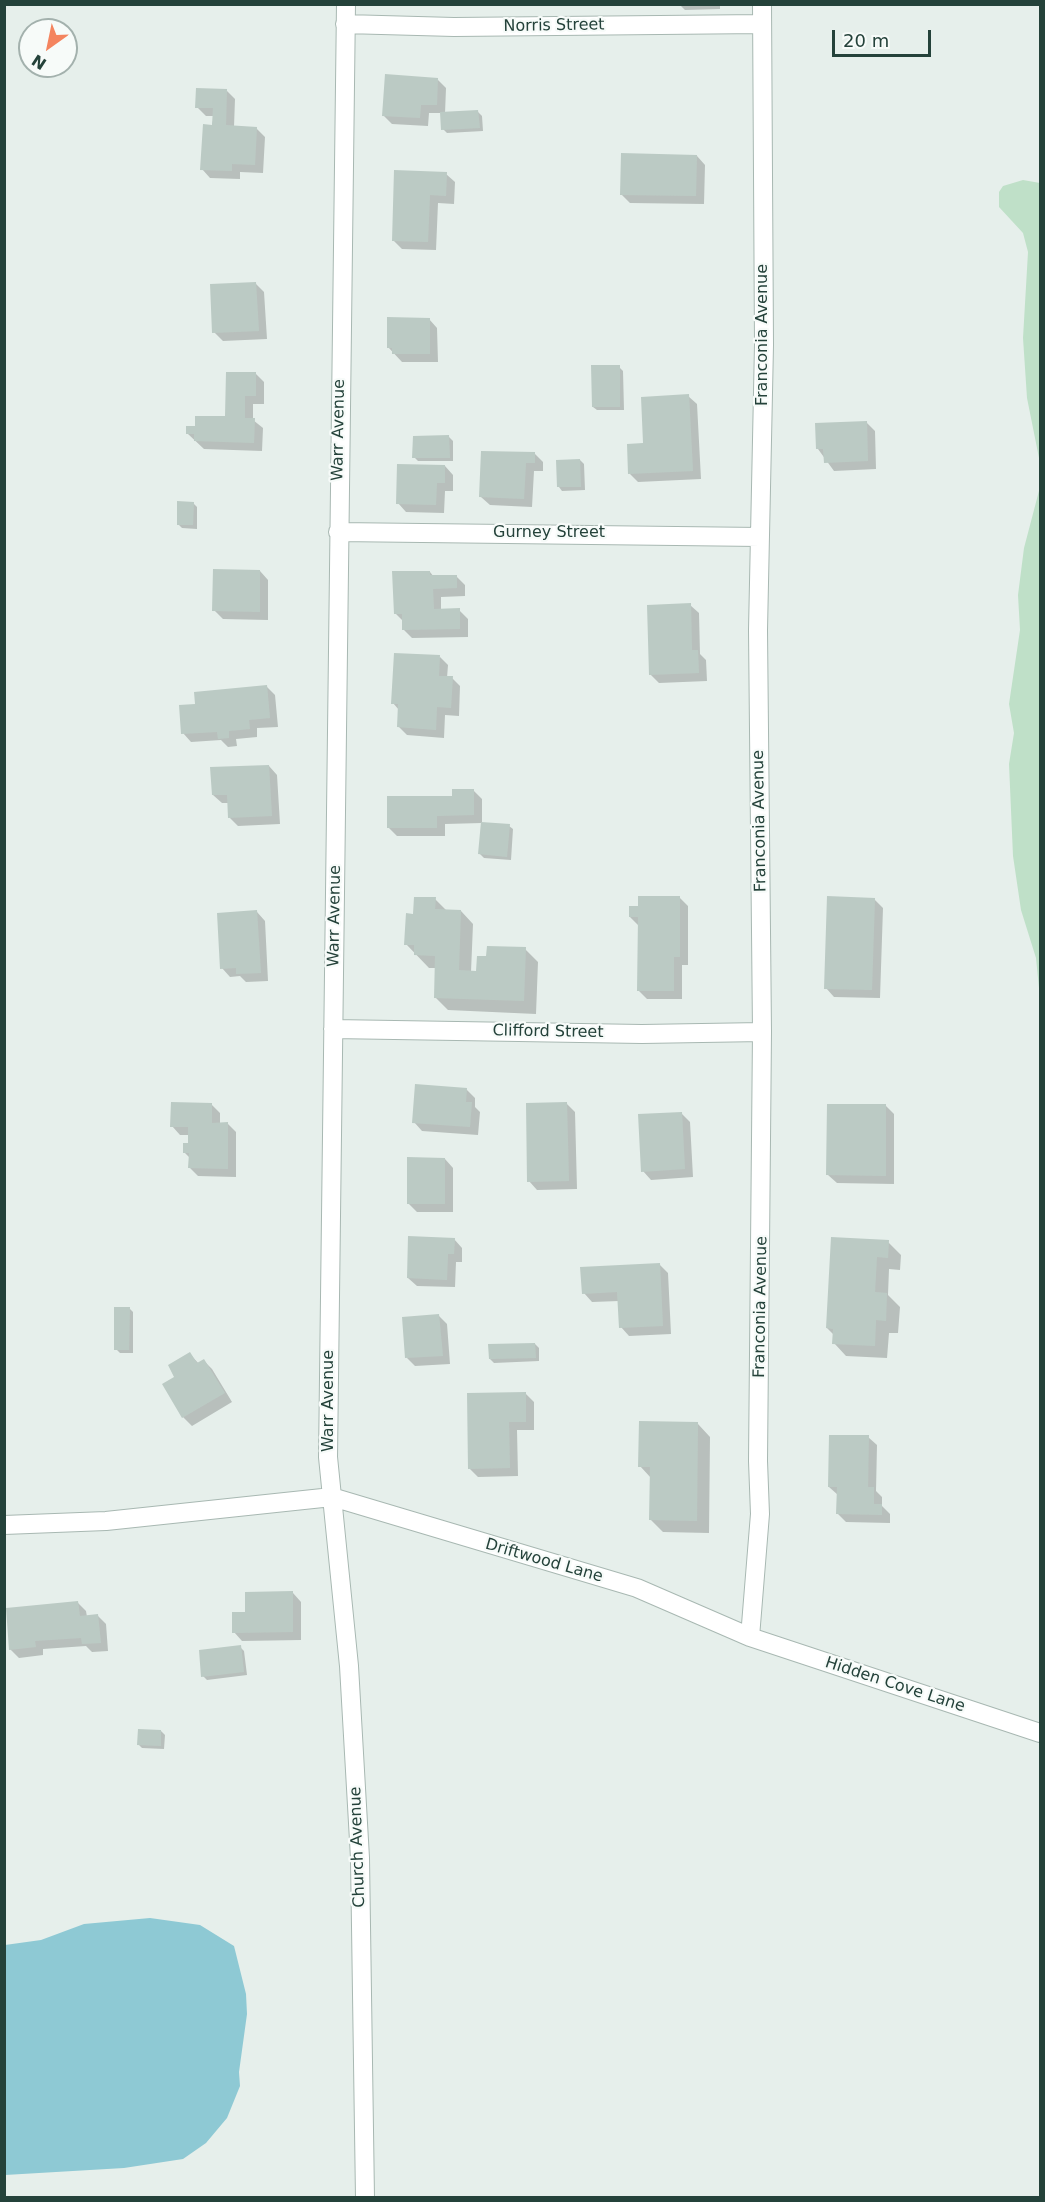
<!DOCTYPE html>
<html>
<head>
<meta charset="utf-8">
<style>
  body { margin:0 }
  #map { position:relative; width:1045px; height:2202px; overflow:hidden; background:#e6efeb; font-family:"DejaVu Sans",sans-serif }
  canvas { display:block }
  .frame { position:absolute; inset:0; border:6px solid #24423a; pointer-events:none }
  .north { position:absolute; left:18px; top:18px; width:60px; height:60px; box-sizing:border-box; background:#f7fbf9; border:2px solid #a3b1ad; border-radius:50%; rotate:213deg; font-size:16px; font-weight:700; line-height:24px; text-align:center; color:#24423a }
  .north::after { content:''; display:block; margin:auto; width:21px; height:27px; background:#f4845f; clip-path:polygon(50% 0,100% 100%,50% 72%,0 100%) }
  .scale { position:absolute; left:832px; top:30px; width:99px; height:27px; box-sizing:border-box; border:3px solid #24423a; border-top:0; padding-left:8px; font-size:18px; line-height:21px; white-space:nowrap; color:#24423a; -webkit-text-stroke:4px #f7fbf9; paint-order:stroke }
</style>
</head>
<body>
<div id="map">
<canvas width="1045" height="2202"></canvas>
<div class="frame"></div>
<div class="north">N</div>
<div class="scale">20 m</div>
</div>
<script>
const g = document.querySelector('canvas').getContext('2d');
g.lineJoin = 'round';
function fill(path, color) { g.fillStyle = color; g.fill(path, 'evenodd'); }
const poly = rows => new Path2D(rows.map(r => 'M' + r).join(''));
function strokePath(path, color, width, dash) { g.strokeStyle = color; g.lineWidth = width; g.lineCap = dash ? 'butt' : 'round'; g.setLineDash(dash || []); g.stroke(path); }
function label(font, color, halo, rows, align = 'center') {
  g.font = font + ' "DejaVu Sans",sans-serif'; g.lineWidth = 4.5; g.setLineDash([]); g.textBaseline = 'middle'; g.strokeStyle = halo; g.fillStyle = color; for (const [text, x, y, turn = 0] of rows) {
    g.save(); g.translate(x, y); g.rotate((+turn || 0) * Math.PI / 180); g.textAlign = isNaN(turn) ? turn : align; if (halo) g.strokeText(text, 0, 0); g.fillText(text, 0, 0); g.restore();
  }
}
fill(poly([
  [1023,180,1040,183,1040,463,1027,398,1023,338,1028,252,1023,233,999,207,999,192,1003,186],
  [1040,487,1040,998,1036,958,1021,910,1013,856,1009,764,1014,733,1009,704,1020,630,1018,595,1024,548]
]), '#bfe0c8');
fill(poly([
  [150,1918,200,1925,234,1946,246,1994,247,2014,239,2072,240,2086,227,2118,206,2143,183,2159,124,2168,5,2175,5,1945,41,1940,84,1924]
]), '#8ec9d4');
fill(poly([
  [679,4,720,4,720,9,685,10],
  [438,80,446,88,445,114,478,112,482,116,483,131,447,133,443,129,442,113,429,113,428,126,392,124,383,115],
  [227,91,235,99,234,127,256,128,265,137,263,173,240,172,240,179,210,178,202,169,214,116,206,116,197,107],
  [697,156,705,165,704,204,630,203,621,194],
  [446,174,455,182,454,204,438,203,436,250,402,249,393,240],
  [256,284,264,292,267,339,223,341,214,332],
  [429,319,437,328,438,362,402,362,388,347],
  [619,367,623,371,624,410,597,410,593,407],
  [256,374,264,382,264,404,253,404,253,420,263,428,262,451,204,449,188,434,196,428,226,418],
  [688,396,697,404,701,479,638,482,630,474,645,445],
  [866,422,875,431,876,469,834,471,818,449],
  [449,437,453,441,453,461,418,461,414,457],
  [535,454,543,462,543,471,534,471,532,507,490,505,481,497],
  [580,460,584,464,585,490,562,491,559,487],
  [445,466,453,475,453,491,445,491,444,513,406,512,398,503],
  [193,503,197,507,197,529,182,528,178,524],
  [260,571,268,580,268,620,223,619,214,610],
  [430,572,434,577,456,576,465,585,465,596,441,597,441,610,459,610,468,619,468,637,412,638,404,630,403,621,395,613],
  [690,605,699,613,700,654,706,660,707,681,659,683,650,674],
  [440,657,448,665,447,678,452,678,460,686,459,716,445,715,444,738,407,735,399,727,399,710,393,703],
  [267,687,275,695,278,727,257,728,257,737,236,739,237,746,228,747,221,740,191,742,183,733,197,705],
  [269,766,277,775,280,824,238,826,229,817,229,803,222,803,213,795],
  [473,790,482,799,482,823,445,824,445,836,397,836,388,827],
  [509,826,513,829,511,860,484,858,480,854],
  [679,897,688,906,688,965,682,965,682,999,647,999,639,991,639,926,630,917,640,907],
  [435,899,447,911,461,911,473,924,471,972,477,972,525,949,538,962,536,1014,448,1010,435,997,436,968,429,968,406,944,414,916],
  [874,899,883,908,880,998,834,997,826,988],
  [257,912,265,921,268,981,246,982,240,976,230,977,222,968],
  [466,1089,475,1098,475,1107,480,1112,478,1135,422,1131,414,1122],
  [566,1103,575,1112,577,1189,537,1190,529,1181],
  [211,1104,220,1113,220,1124,228,1124,236,1132,236,1177,198,1176,190,1168,190,1158,184,1152,190,1145,190,1135,180,1135,172,1126],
  [886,1106,894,1114,894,1184,837,1183,828,1175],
  [682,1114,690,1122,693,1177,651,1180,643,1171],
  [445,1159,453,1168,453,1212,417,1212,408,1203],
  [454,1239,462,1248,462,1262,456,1262,455,1287,417,1286,408,1278],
  [833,1239,888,1242,901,1255,900,1270,889,1269,888,1295,900,1307,898,1333,889,1333,887,1358,846,1356,834,1343,834,1335,827,1328],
  [659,1264,668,1273,671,1334,629,1336,621,1327,619,1301,592,1302,584,1293],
  [129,1308,133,1312,133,1353,120,1353,116,1349],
  [439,1316,447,1324,450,1364,415,1366,407,1358],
  [535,1344,539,1348,539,1361,494,1363,490,1359],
  [190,1354,199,1364,204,1361,212,1369,232,1402,192,1426,183,1417,176,1377],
  [525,1393,534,1402,534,1430,517,1430,518,1476,478,1477,469,1468],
  [698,1424,710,1437,709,1533,663,1532,650,1519,651,1478,640,1466],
  [868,1437,877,1445,876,1491,882,1497,882,1506,890,1514,890,1523,846,1522,838,1514,838,1495,829,1487],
  [293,1593,301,1602,301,1640,242,1641,234,1632,246,1614],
  [78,1603,86,1611,87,1617,98,1616,106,1624,108,1651,92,1652,86,1646,43,1649,43,1655,19,1658,10,1649],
  [240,1647,244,1651,247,1675,207,1680,203,1676],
  [161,1731,165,1735,164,1749,142,1748,138,1744]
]), '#0003');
fill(poly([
  [385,74,438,78,437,105,421,105,420,118,382,116],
  [196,88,227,89,226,125,257,127,255,165,232,164,232,171,200,170,203,124,212,125,213,108,195,108],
  [478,110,480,128,441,130,440,112],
  [621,153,697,155,696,196,620,195],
  [394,170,447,172,446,196,430,195,428,242,392,241],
  [256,282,259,331,212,333,210,284],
  [387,317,430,318,430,354,392,354,392,348,387,348],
  [591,365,620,365,620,407,592,407],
  [226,372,256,372,256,396,245,396,245,418,255,418,254,443,194,441,194,434,186,434,186,426,195,426,195,416,225,416],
  [689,394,693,471,628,474,627,444,643,443,641,397],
  [867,421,868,461,824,463,823,449,816,449,815,423],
  [449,435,450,458,412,458,413,436],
  [481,451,535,452,535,463,526,463,524,499,479,497],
  [580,459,581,487,557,487,556,460],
  [397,464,445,465,445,483,437,483,436,505,396,504],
  [177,501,194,502,193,525,177,525],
  [213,569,260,570,260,612,212,611],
  [392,571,430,571,430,575,457,575,457,588,433,589,434,609,460,608,460,629,402,630,402,614,394,614],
  [691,603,692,650,698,650,699,673,649,675,647,605],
  [394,653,440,655,439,676,453,676,451,708,437,707,436,730,397,727,398,704,391,704],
  [267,685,270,718,249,720,250,729,229,731,229,738,218,739,217,732,181,734,179,705,195,704,194,692],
  [269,765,272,816,228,818,227,795,212,795,210,767],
  [452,789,474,789,474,815,437,816,437,828,387,828,387,796,452,796],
  [481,822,510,824,507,857,478,854],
  [638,896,680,896,680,957,674,957,674,991,637,991,638,917,629,917,629,906,638,906],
  [827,896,875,898,872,990,824,989],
  [414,897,436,897,435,909,461,910,459,970,476,971,477,956,486,956,487,946,526,947,524,1001,434,998,435,956,414,955,414,945,404,945,406,913,413,914],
  [257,910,261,973,236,974,236,968,220,969,217,913],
  [415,1084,467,1088,466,1102,472,1102,470,1127,412,1123],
  [171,1102,212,1103,212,1123,228,1122,228,1169,188,1168,189,1153,183,1153,183,1143,188,1143,188,1127,170,1127],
  [567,1102,569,1181,527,1182,526,1103],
  [827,1104,886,1104,886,1176,826,1175],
  [682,1112,685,1169,641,1172,638,1114],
  [407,1157,445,1158,445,1204,407,1204],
  [408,1236,455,1238,454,1254,448,1254,447,1280,407,1278],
  [831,1237,889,1240,888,1258,877,1257,875,1292,887,1293,886,1321,876,1320,875,1346,832,1344,833,1329,826,1328],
  [660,1263,663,1326,619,1328,617,1292,582,1294,580,1267],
  [114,1307,130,1307,129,1350,114,1350],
  [439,1314,443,1356,405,1358,402,1317],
  [535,1343,536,1358,489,1359,488,1344],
  [190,1352,197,1363,204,1359,225,1393,182,1418,162,1384,174,1377,168,1365],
  [526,1392,526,1422,509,1422,510,1468,468,1469,467,1393],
  [639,1421,698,1422,697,1521,649,1520,650,1467,638,1467],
  [829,1435,869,1435,868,1487,874,1487,874,1504,882,1504,882,1515,836,1514,837,1487,828,1487],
  [293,1591,293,1632,232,1633,232,1612,245,1612,245,1592],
  [78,1601,80,1616,98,1614,101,1643,82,1644,81,1638,35,1641,36,1647,9,1650,6,1608],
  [241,1645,244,1672,201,1677,199,1650],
  [138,1729,161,1730,161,1746,137,1745]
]), '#bbcac4');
const minor = poly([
  [346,4,328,1457,349,1666,360,1858,365,2198],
  [345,24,454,27,762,24],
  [338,532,760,537],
  [333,1029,642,1034,762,1032],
  [4,1525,106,1521,332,1497,637,1588,750,1637,1040,1733],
  [750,1637,760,1514,758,1461,762,1032,758,630,764,345,762,4]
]);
strokePath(minor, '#a8b8b2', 20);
strokePath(minor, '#fff', 18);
label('16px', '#24423a', '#f7fbf9', [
  ["Norris Street",554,26,-1],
  ["Franconia Avenue",763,335,-90],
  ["Warr Avenue",339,430,-89],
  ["Gurney Street",549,533],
  ["Franconia Avenue",760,821,-91],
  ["Warr Avenue",335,916,-89],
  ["Clifford Street",548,1032,1],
  ["Franconia Avenue",761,1307,-89],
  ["Warr Avenue",329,1401,-90],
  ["Driftwood Lane",544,1561,16],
  ["Hidden Cove Lane",895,1685,18],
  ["Church Avenue",358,1847,-92]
]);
</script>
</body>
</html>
